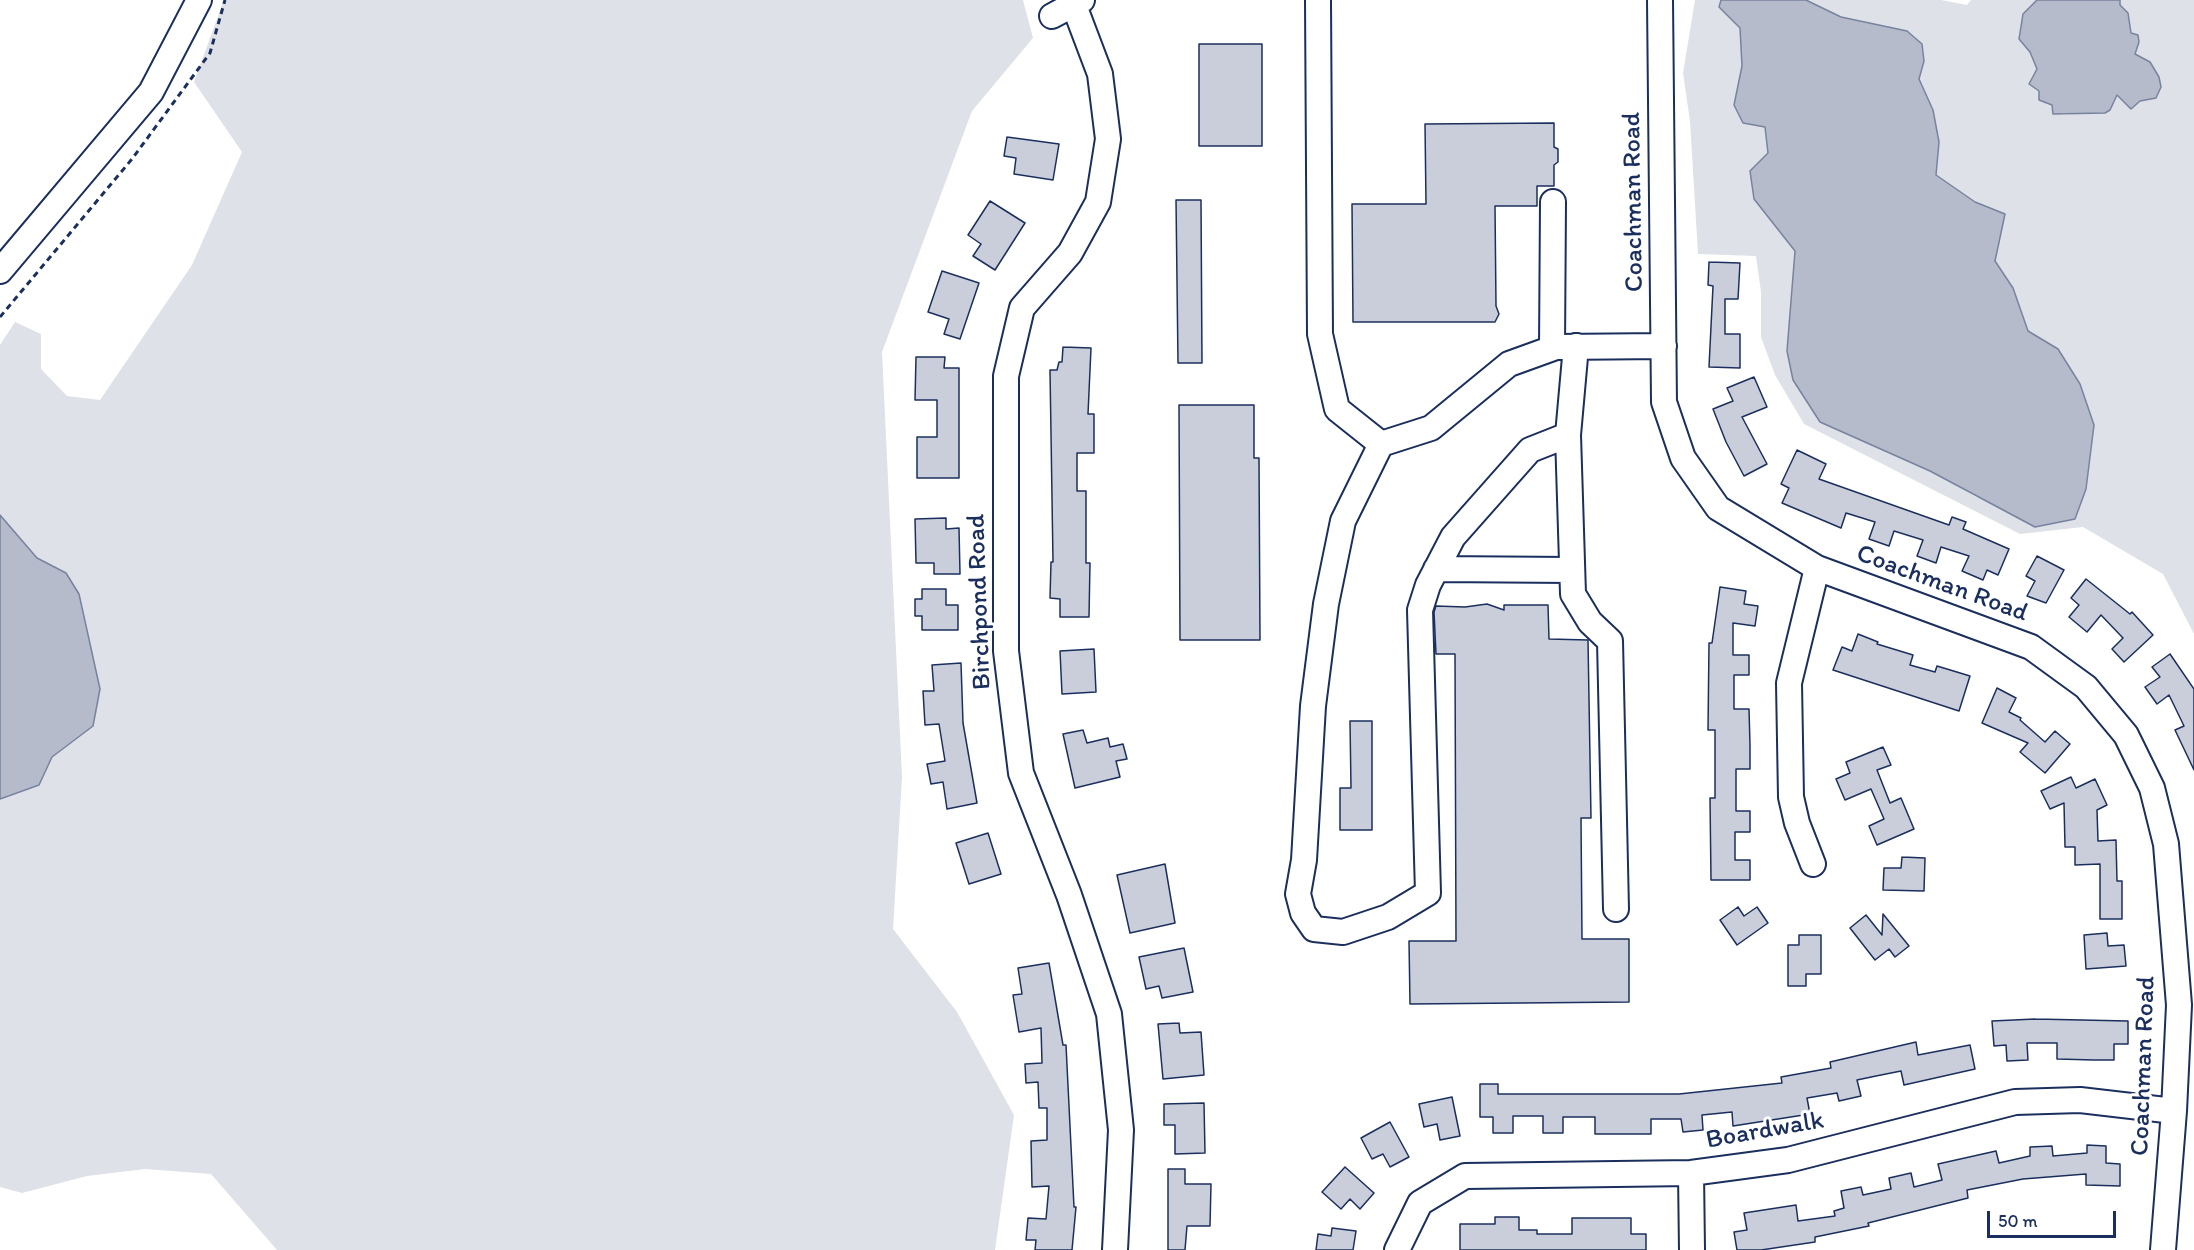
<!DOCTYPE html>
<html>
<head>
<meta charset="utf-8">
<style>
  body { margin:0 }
  #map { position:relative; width:2194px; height:1250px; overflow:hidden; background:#fff; font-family:Itim,sans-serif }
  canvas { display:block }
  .scale { position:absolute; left:1987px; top:1211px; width:129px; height:27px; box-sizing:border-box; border:3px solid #1b2f5e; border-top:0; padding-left:8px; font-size:18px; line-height:21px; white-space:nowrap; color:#1b2f5e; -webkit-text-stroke:4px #fff; paint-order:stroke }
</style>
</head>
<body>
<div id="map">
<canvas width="2194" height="1250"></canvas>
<div class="scale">50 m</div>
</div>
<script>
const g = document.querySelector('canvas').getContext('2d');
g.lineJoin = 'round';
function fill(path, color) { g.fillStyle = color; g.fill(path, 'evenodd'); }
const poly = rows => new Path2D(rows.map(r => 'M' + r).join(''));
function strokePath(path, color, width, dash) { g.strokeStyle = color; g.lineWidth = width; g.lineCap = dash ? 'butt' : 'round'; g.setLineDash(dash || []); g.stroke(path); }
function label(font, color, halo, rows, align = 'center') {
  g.font = font + ' Itim,sans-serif'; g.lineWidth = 6; g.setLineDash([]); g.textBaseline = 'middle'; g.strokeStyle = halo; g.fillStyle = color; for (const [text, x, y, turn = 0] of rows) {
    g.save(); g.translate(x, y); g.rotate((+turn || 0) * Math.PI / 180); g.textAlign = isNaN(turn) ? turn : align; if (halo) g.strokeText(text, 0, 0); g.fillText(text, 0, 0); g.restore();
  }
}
fill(poly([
  [224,0,1023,0,1033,38,972,111,882,352,902,777,893,929,957,1012,1014,1115,995,1250,277,1250,211,1174,145,1169,87,1176,22,1193,0,1187,0,799,39,785,52,757,93,726,86,632,79,594,66,573,37,558,0,515,0,345,15,322,41,334,41,369,67,396,100,400,192,265,242,152,194,82],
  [1695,0,1721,0,1719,7,1740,28,1742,66,1734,105,1743,123,1765,127,1768,153,1754,199,1795,251,1787,351,1793,380,1820,422,1930,471,1978,498,2058,349,2028,331,2013,288,1995,261,2005,214,1975,202,1936,175,1939,142,1933,110,1919,79,1924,61,1907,31,1841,17,1806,0,1941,0,1967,5,1971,0,2037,0,2023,14,2019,38,2030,52,2037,69,2039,91,2063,115,2110,110,2113,99,2141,60,2135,54,2139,42,2131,33,2128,13,2119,5,2120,0,2194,0,2194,634,2163,574,2083,527,2020,534,1804,424,1775,375,1761,337,1761,292,1756,256,1698,254,1690,121,1683,73]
]), '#dee1e7');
const water = poly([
  [1721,0,1806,0,1841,17,1907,31,1922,44,1924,61,1919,79,1933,110,1939,142,1936,175,1975,202,2005,214,1995,261,2013,288,2028,331,2058,349,2080,384,2094,425,2086,489,2075,519,2035,527,1930,471,1820,422,1793,380,1787,351,1795,251,1754,199,1750,171,1768,153,1765,127,1743,123,1734,105,1742,66,1740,28,1719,7,1721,0],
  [2037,0,2120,0,2120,5,2128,13,2131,33,2138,35,2139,42,2135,54,2150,62,2159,77,2161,87,2156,98,2140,101,2131,109,2117,95,2110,110,2105,113,2053,114,2052,105,2039,100,2039,91,2029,84,2037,69,2030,52,2019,39,2023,14,2037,0],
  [0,515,37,558,66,573,79,594,100,689,93,726,52,757,39,785,0,799,0,515]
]);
fill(water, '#b5bbca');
strokePath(water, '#77839f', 1.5);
const building = poly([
  [1199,44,1262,44,1262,146,1199,146,1199,44],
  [1554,123,1554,147,1558,149,1558,162,1554,165,1554,186,1537,186,1537,206,1495,206,1496,306,1499,314,1495,322,1353,322,1352,204,1426,204,1425,124,1554,123],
  [1007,137,1059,144,1053,180,1014,174,1016,158,1004,156,1007,137],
  [1176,200,1201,200,1202,363,1178,363,1176,200],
  [990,201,1025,223,995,270,973,256,981,244,968,235,990,201],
  [1709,262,1740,263,1738,299,1725,299,1725,334,1740,334,1740,368,1709,367,1713,286,1708,285,1709,262],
  [942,271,979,283,960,339,944,334,949,319,928,312,942,271],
  [1063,347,1091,348,1088,414,1094,414,1094,453,1077,453,1077,491,1086,491,1086,563,1090,563,1089,617,1060,617,1060,599,1050,598,1051,562,1053,562,1050,370,1057,370,1059,362,1062,362,1063,347],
  [916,357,945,357,944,368,959,368,959,478,917,478,917,437,937,437,937,400,915,400,916,357],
  [1754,377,1767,407,1742,417,1767,464,1744,476,1726,442,1713,409,1733,401,1727,388,1754,377],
  [1179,405,1254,405,1254,458,1259,458,1260,640,1180,640,1179,405],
  [1797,450,1826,464,1819,479,1949,525,1952,517,1966,522,1963,529,2009,549,1998,575,1987,570,1983,580,1962,571,1969,556,1941,547,1936,563,1917,556,1923,540,1894,531,1889,546,1869,539,1875,522,1846,513,1841,528,1782,503,1789,488,1781,484,1797,450],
  [946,518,946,529,959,528,960,574,934,574,934,563,916,563,915,519,946,518],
  [2037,556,2064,570,2046,603,2027,596,2035,581,2026,576,2037,556],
  [2086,579,2130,614,2132,612,2153,635,2124,662,2112,649,2123,638,2101,615,2087,632,2069,617,2079,605,2071,598,2086,579],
  [1720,587,1746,591,1744,604,1758,606,1755,626,1733,623,1733,655,1749,655,1749,675,1734,675,1734,709,1749,709,1750,745,1750,769,1736,769,1736,811,1750,811,1750,832,1735,832,1735,860,1750,860,1750,880,1711,880,1710,798,1715,798,1715,730,1708,730,1709,643,1712,643,1720,587],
  [922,589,946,589,946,605,958,605,958,630,922,630,922,616,915,616,915,599,922,599,922,589],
  [1487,604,1504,610,1504,605,1548,605,1549,639,1588,640,1591,818,1581,818,1582,939,1629,939,1629,1002,1410,1004,1409,941,1456,941,1455,654,1436,654,1434,612,1436,606,1465,607,1487,604],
  [1858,634,1878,642,1877,644,1913,655,1910,665,1935,672,1937,666,1970,676,1959,711,1833,670,1842,647,1852,651,1858,634],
  [1094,649,1096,692,1062,694,1060,651,1094,649],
  [2170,654,2194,689,2194,770,2175,730,2184,726,2169,695,2157,704,2145,687,2160,677,2152,667,2170,654],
  [961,663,963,723,977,803,947,809,943,782,931,784,927,764,945,761,939,724,925,725,923,691,934,691,932,665,961,663],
  [1997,688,2016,698,2009,712,2021,718,2020,720,2045,742,2055,731,2070,744,2045,773,2020,752,2028,743,1982,723,1997,688],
  [1350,721,1372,721,1372,830,1340,830,1340,788,1351,788,1350,721],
  [1083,730,1087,743,1108,738,1110,747,1123,744,1127,759,1116,761,1120,777,1075,788,1063,734,1083,730],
  [1883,747,1891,765,1877,770,1890,803,1901,798,1914,829,1877,845,1869,826,1884,819,1871,789,1845,800,1836,779,1850,773,1846,762,1883,747],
  [2071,777,2076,788,2095,779,2107,805,2097,810,2098,841,2116,840,2117,881,2122,881,2122,919,2100,919,2100,864,2075,865,2075,847,2065,847,2064,803,2050,809,2041,791,2071,777],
  [988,833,1001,874,969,884,956,843,988,833],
  [1902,857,1925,858,1924,891,1883,890,1884,868,1901,868,1902,857],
  [1165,864,1175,923,1130,933,1117,875,1165,864],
  [1738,907,1744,916,1757,907,1768,923,1737,945,1720,920,1738,907],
  [1883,914,1909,946,1895,957,1889,949,1875,960,1850,928,1866,915,1882,935,1883,914],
  [2107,933,2108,946,2124,945,2126,966,2086,969,2084,935,2107,933],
  [1799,935,1821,935,1821,974,1806,974,1806,986,1788,986,1788,945,1799,945,1799,935],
  [1184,948,1193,992,1162,998,1159,986,1146,989,1139,957,1184,948],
  [1049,963,1063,1045,1066,1045,1074,1207,1076,1207,1072,1250,1035,1250,1036,1240,1026,1240,1028,1218,1046,1219,1049,1186,1032,1187,1031,1141,1047,1140,1047,1108,1039,1108,1038,1082,1026,1083,1025,1064,1042,1063,1041,1028,1019,1032,1013,995,1022,994,1018,968,1049,963],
  [2035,1019,2128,1021,2128,1044,2114,1044,2114,1060,2094,1060,2057,1059,2057,1043,2027,1043,2028,1060,2007,1061,2006,1045,1994,1046,1992,1021,2035,1019],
  [1179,1023,1180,1033,1201,1032,1204,1075,1163,1079,1158,1024,1179,1023],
  [1916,1042,1918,1055,1970,1045,1975,1069,1904,1085,1901,1071,1876,1076,1857,1080,1861,1096,1839,1101,1837,1093,1807,1098,1810,1114,1733,1126,1732,1112,1702,1115,1703,1130,1683,1132,1681,1119,1651,1119,1651,1134,1595,1134,1595,1117,1563,1117,1563,1133,1543,1133,1543,1116,1513,1116,1513,1133,1493,1133,1493,1117,1480,1117,1480,1084,1498,1084,1498,1094,1679,1094,1782,1083,1781,1077,1831,1068,1830,1062,1916,1042],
  [1452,1097,1460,1136,1440,1140,1437,1124,1424,1127,1419,1104,1452,1097],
  [1204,1103,1205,1153,1175,1154,1175,1125,1164,1125,1164,1104,1204,1103],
  [1390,1122,1409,1157,1390,1167,1383,1154,1372,1159,1361,1138,1390,1122],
  [2087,1145,2106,1146,2106,1163,2120,1164,2120,1186,2086,1185,2086,1174,2023,1179,1967,1190,1968,1198,1868,1223,1869,1226,1815,1237,1815,1242,1761,1250,1737,1250,1734,1232,1747,1230,1744,1213,1796,1205,1798,1221,1835,1216,1834,1211,1844,1208,1841,1191,1861,1187,1863,1195,1891,1189,1889,1178,1911,1173,1914,1187,1942,1180,1938,1164,1996,1151,1999,1163,2030,1156,2030,1147,2052,1146,2053,1156,2087,1153,2087,1145],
  [1345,1167,1374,1193,1360,1209,1350,1199,1341,1209,1322,1192,1345,1167],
  [1168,1169,1185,1169,1185,1184,1211,1184,1210,1226,1187,1226,1185,1250,1168,1250,1168,1169],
  [1495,1217,1519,1217,1519,1230,1537,1230,1537,1234,1572,1234,1572,1218,1631,1218,1631,1234,1646,1234,1646,1250,1460,1250,1460,1224,1495,1224,1495,1217],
  [1332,1228,1356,1231,1353,1250,1316,1250,1318,1234,1331,1236,1332,1228]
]);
fill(building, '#caceda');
strokePath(building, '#1b2f5e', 1.5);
const minor = poly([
  [1072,0,1100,74,1108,139,1098,202,1070,253,1022,308,1006,376,1006,651,1021,773,1069,895,1109,1014,1121,1130,1115,1250],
  [1318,0,1320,334,1337,409,1381,444],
  [1660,0,1664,402,1683,458,1718,508,1817,568,2031,647,2086,687,2126,735,2152,788,2166,844,2179,1005,2174,1111,2163,1250],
  [1052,16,1082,0],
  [0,271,151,92,199,0],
  [1576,346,1568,435,1573,594,1590,622,1610,641,1616,909],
  [1552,348,1553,202],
  [1568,435,1530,450,1453,537,1428,585,1420,610,1428,893,1388,917,1343,932,1314,929,1303,913,1298,894,1304,860,1313,706,1326,604,1343,521,1381,444,1431,428,1509,364,1556,347,1664,346],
  [1436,569,1572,570],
  [1813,864,1797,823,1791,797,1789,683,1817,568],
  [1691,1173,1692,1250],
  [1397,1250,1420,1203,1465,1176,1691,1173,1788,1160,2015,1102,2080,1100,2174,1111]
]);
strokePath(minor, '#1b2f5e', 28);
strokePath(poly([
  [0,317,132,159,210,53,225,0]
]), '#1b2f5e', 3, [6, 4.5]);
strokePath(minor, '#fff', 24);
label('26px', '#1b2f5e', '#fff', [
  ["Coachman Road",1634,202,-91],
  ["Coachman Road",1942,584,20],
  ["Birchpond Road",980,602,-92],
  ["Coachman Road",2144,1066,-88],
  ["Boardwalk",1765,1131,-10]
]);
</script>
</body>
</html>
